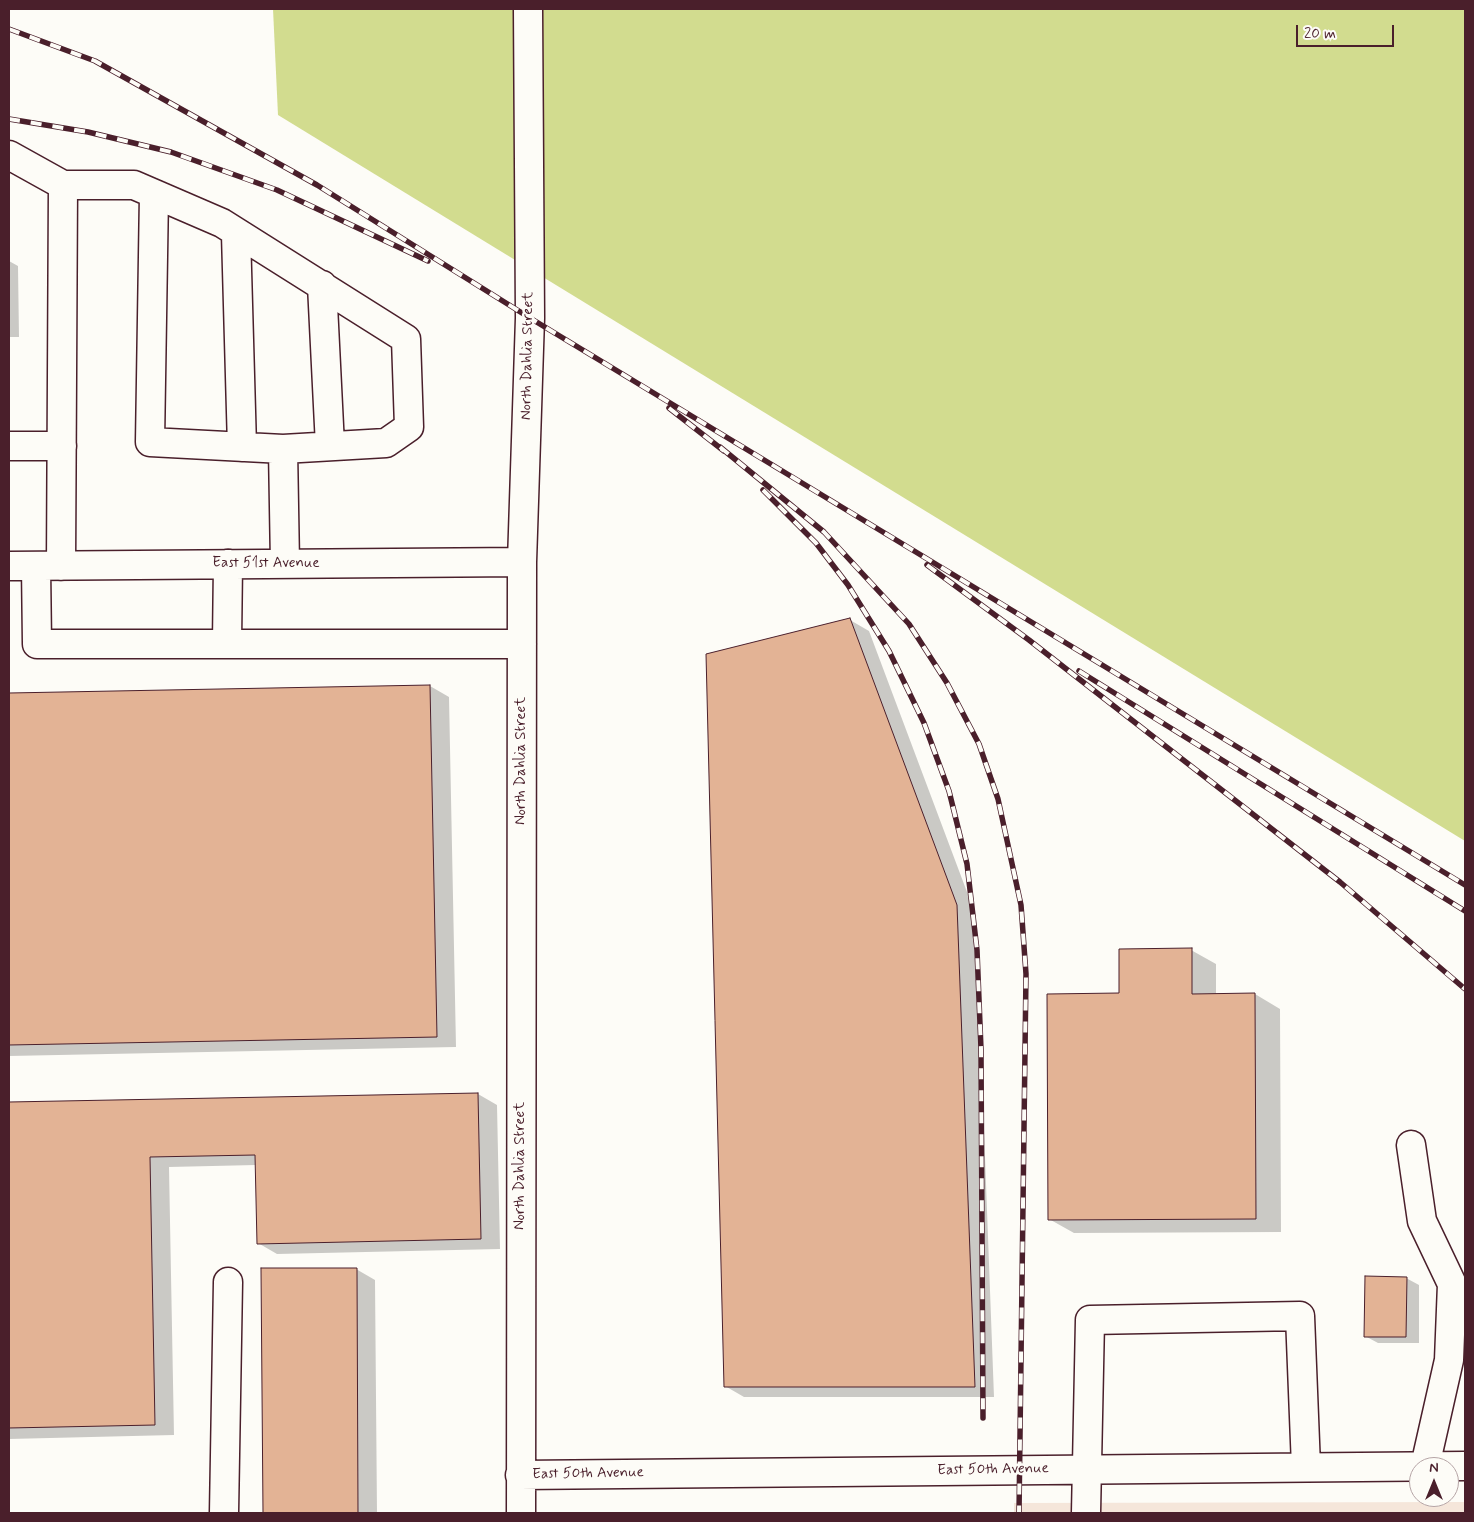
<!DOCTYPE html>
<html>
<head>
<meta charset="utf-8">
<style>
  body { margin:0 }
  #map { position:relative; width:1474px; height:1522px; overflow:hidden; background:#fdfcf7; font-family:Mynerve,sans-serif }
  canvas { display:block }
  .frame { position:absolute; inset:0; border:10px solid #4a1f2b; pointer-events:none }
  .north { position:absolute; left:1409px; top:1457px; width:50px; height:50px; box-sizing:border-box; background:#fdfcf7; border:1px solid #b5a4a5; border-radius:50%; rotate:0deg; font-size:14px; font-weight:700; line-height:20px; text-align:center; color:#4a1f2b }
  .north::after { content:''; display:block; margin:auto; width:18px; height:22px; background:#4a1f2b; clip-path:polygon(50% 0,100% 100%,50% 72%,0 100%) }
  .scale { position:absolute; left:1296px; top:25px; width:98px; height:22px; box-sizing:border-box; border:2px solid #4a1f2b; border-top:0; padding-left:6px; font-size:15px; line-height:18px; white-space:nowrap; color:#4a1f2b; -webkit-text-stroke:4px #fdfcf7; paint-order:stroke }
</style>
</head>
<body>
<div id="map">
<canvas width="1474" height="1522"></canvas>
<div class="frame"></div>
<div class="north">N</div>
<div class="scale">20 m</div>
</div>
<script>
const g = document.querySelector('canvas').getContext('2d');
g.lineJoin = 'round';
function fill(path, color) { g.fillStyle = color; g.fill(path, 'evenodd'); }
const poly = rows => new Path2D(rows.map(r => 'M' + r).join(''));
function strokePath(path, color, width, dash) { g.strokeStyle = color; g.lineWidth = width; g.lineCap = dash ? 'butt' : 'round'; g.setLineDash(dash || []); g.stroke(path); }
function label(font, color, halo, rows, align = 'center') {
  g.font = font + ' Mynerve,sans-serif'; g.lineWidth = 5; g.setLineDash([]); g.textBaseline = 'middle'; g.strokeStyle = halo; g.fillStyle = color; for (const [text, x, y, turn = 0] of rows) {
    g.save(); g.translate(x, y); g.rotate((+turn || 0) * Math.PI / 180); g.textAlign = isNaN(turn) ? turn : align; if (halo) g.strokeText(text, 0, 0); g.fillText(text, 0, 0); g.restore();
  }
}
fill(poly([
  [1465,1502,1465,1513,1014,1513,1014,1503]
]), '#f5e6da');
fill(poly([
  [273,9,1465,9,1465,841,278,115]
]), '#d2dc8f');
fill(poly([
  [9,261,18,266,19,337,9,337],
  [850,620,869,631,976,916,994,1397,744,1397,725,1386],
  [430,686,449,697,456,1047,9,1056,9,694],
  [1191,950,1216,964,1216,995,1255,994,1280,1009,1281,1232,1074,1233,1049,1219,1121,994],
  [478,1094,497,1105,500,1249,277,1254,258,1243,256,1165,169,1167,174,1435,9,1439,9,1103],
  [356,1269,375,1280,377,1513,264,1513,263,1270],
  [1406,1278,1419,1285,1419,1343,1378,1343,1365,1336]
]), '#0003');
const building = poly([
  [850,618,957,905,975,1387,724,1387,706,654,850,618],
  [430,685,437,1037,9,1045,9,693,430,685],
  [1192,948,1192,994,1255,993,1256,1219,1048,1220,1047,994,1119,993,1119,949,1192,948],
  [478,1093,481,1239,257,1244,255,1155,150,1157,155,1425,9,1428,9,1102,478,1093],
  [261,1268,357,1268,358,1513,263,1513,261,1268],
  [1365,1276,1407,1277,1406,1337,1364,1337,1365,1276]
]);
fill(building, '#e3b395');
strokePath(building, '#4a1f2b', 1);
const minor = poly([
  [9,155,63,185],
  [154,194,150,442,283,449],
  [236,234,242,447],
  [322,285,330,446],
  [9,446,62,446],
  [9,566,522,562],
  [36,566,37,644,522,644],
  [61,566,63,185,134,185,222,223,406,339,409,427,386,443,283,449,285,564],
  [227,642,228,564],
  [1411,1145,1422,1221,1452,1284,1449,1360,1425,1466],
  [520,1475,1465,1466],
  [224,1513,228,1282],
  [521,1513,522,562,530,318,528,9],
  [1086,1513,1090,1320,1300,1316,1306,1467]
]);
strokePath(minor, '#4a1f2b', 31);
strokePath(minor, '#fdfcf7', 28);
const rail = poly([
  [9,29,95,61,317,185,530,318,1465,885],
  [9,119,88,132,171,152,277,190,428,261],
  [669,408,724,451],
  [720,447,824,532,909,624,947,683,979,744,998,799,1021,905,1026,974,1019,1513],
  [763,490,816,543,848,585,889,651,924,723,949,791,967,864,977,950,981,1049,983,1418],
  [927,565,1029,640,1340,882,1465,989],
  [1079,671,1465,911]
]);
strokePath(rail, '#4a1f2b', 5.5);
strokePath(rail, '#fdfcf7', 4, [11]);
label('15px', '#4a1f2b', '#fdfcf7', [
  ["North Dahlia Street",528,356,-89],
  ["East 51st Avenue",266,564],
  ["North Dahlia Street",522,761,-90],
  ["North Dahlia Street",521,1166,-90],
  ["East 50th Avenue",993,1470,-1],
  ["East 50th Avenue",588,1474,-1]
]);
</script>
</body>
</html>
